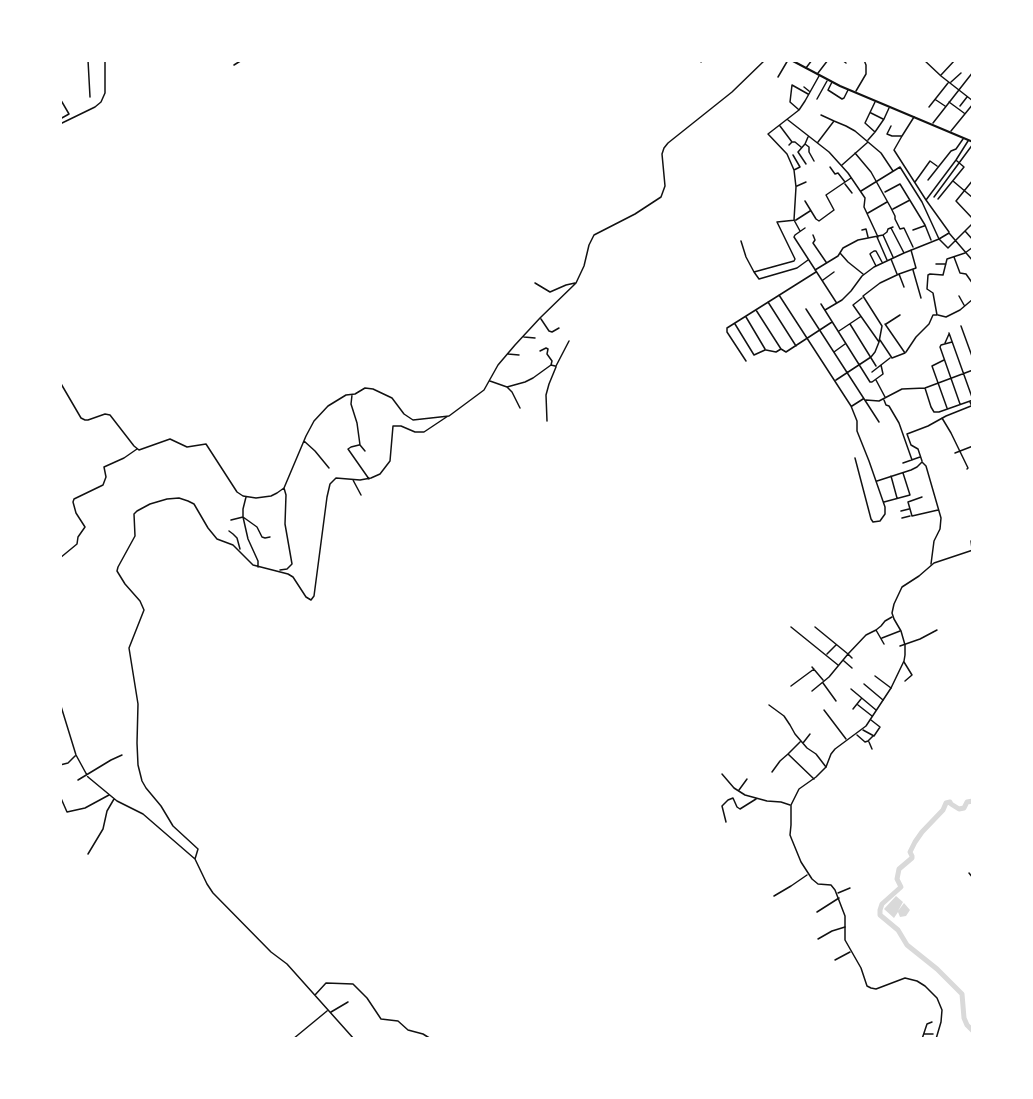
<!DOCTYPE html>
<html>
<head>
<meta charset="utf-8">
<style>
  body { margin:0 }
  #map { position:relative; width:1033px; height:1099px; overflow:hidden; background:#fff; font-family:"Noto Sans",sans-serif }
  canvas { display:block }
  .frame { position:absolute; inset:0; border:62px solid #fff; pointer-events:none }
</style>
</head>
<body>
<div id="map">
<canvas width="1033" height="1099"></canvas>
<div class="frame"></div>
</div>
<script>
const g = document.querySelector('canvas').getContext('2d');
g.lineJoin = 'round';
function fill(path, color) { g.fillStyle = color; g.fill(path, 'evenodd'); }
const poly = rows => new Path2D(rows.map(r => 'M' + r).join(''));
function strokePath(path, color, width, dash) { g.strokeStyle = color; g.lineWidth = width; g.lineCap = dash ? 'butt' : 'round'; g.setLineDash(dash || []); g.stroke(path); }
fill(poly([
  [896,896,903,902,898,911,904,903,910,910,906,916,900,917,898,912,894,918,884,909]
]), '#d9d9d9');
strokePath(poly([
  [973,801,967,802,964,808,959,809,951,804,950,802,946,803,943,810,922,832,915,842,910,852,912,856,912,858,899,869,897,879,901,887,882,904,880,910,880,915,898,930,907,945,937,969,962,994,964,1018,967,1025,973,1031]
]), '#d9d9d9', 5);
strokePath(poly([
  [88,60,90,97],
  [268,60,268,61],
  [700,60,701,62],
  [842,60,846,63],
  [924,60,941,76,973,101],
  [234,65,242,60],
  [806,68,812,60],
  [818,73,828,60],
  [941,75,955,60],
  [778,77,788,60],
  [832,82,828,90,842,99,844,98,848,90],
  [951,82,961,73],
  [804,87,809,91],
  [856,91,866,74,866,65,864,60],
  [60,99,62,102,60,104],
  [817,99,827,81],
  [936,100,945,106],
  [875,102,865,123,875,132,884,119,889,108],
  [949,102,964,113],
  [960,106,967,97],
  [929,107,948,83],
  [798,109,790,102,792,85,808,94],
  [871,113,883,119],
  [821,115,834,121],
  [60,119,69,114,62,102],
  [788,120,829,152,848,173,865,198,864,207,878,237],
  [933,123,973,72],
  [60,124,95,107,101,102,105,93,105,60],
  [780,126,792,142,789,145],
  [891,126,887,134,892,136,902,136,914,117],
  [951,131,973,104],
  [902,136,894,150,926,200,956,160,968,141],
  [808,137,805,144,809,147,809,152,814,161],
  [868,140,875,132],
  [793,142,795,142,801,147],
  [818,142,834,121,846,126,855,131,881,153,893,171],
  [805,144,798,152,806,164],
  [855,153,871,172,891,208,895,216,895,219,900,229,904,228,913,247],
  [793,155,800,167,794,170],
  [842,165,868,142],
  [830,167,835,174,838,173,845,182],
  [900,167,922,202,939,239,948,248,973,223],
  [928,180,951,151,956,149,963,139],
  [973,180,956,201,973,219],
  [953,181,973,198],
  [915,182,930,161,937,166],
  [845,184,852,193],
  [797,186,806,182],
  [861,191,900,167],
  [885,192,900,184,925,225,931,240],
  [934,197,973,144],
  [938,199,964,167,957,161],
  [926,200,949,232],
  [805,201,816,219,819,221,834,210,826,195,851,178],
  [893,209,910,200],
  [868,213,887,202],
  [805,228,795,235,794,237,836,302],
  [891,228,904,253],
  [862,230,866,229,868,237],
  [913,230,924,226],
  [800,231,794,220,796,187,794,170,787,154,768,134,799,110,805,101,819,76],
  [965,231,973,240],
  [813,235,815,240,813,243,826,262],
  [883,235,893,257],
  [877,237,887,260],
  [741,241,746,257,754,272,759,279,797,268,808,260],
  [840,253,848,262,863,274],
  [954,257,960,273,966,274,973,284],
  [891,259,897,274],
  [936,264,946,264],
  [876,266,870,254,871,253,874,251,876,251,882,262],
  [815,270,838,256,843,248,858,240,883,235,887,232,888,229,893,227],
  [913,270,921,298],
  [754,272,794,261,795,259,777,222,796,220,810,211],
  [899,274,904,287],
  [823,280,834,272],
  [535,283,550,292,566,285,575,283],
  [779,295,851,406,857,421,857,431,869,461,885,507,885,514,880,521,873,522,871,519,855,458],
  [959,296,964,305],
  [862,298,853,305,879,342],
  [768,302,796,346],
  [821,304,870,382,872,382,883,374,881,365],
  [806,309,879,422],
  [756,310,781,349],
  [825,310,842,300,851,291,862,276,874,267,904,253,939,239,949,233,973,261],
  [937,315,933,293,927,289,928,275,930,274,943,275,947,259,965,253,973,247],
  [938,315,946,317,960,310,973,299],
  [746,317,765,349],
  [541,319,549,331,552,332,559,328],
  [972,319,973,320],
  [735,324,754,355,765,350],
  [850,324,876,366],
  [886,324,900,315],
  [961,326,973,359],
  [839,331,860,317],
  [524,337,535,338],
  [880,340,892,358,905,353,885,324],
  [952,342,941,345,940,347,960,404],
  [945,343,949,334],
  [766,350,776,352,781,349,786,352,832,322],
  [540,351,546,348,548,349,547,354,552,361,551,365,555,366],
  [834,352,845,344],
  [906,352,916,337,929,324,933,315,936,315],
  [508,354,519,355],
  [944,360,932,366,947,408],
  [746,361,727,332,727,328,816,272],
  [872,372,890,358],
  [836,380,871,357,875,352,879,342,882,326,863,296,880,283,899,274,916,268,911,250],
  [876,380,885,397],
  [490,381,507,387,512,392,520,408],
  [60,382,81,418,85,420,88,420,105,414,110,415,134,446,139,450,170,439,187,447,206,444,237,492,243,496,256,498,271,496,277,493,284,488,306,436,314,421,328,406,346,395,355,394,365,388,373,389,392,398,404,414,413,420,449,416,484,390,498,365,515,345,540,318,576,283,584,266,589,245,594,235,635,214,661,197,665,186,662,154,664,148,668,143,732,92,765,60],
  [507,387,525,382,533,378,551,365],
  [925,388,931,407,934,412,939,412,973,400,949,333],
  [352,395,351,404,357,423,360,445,365,451],
  [866,400,879,401,902,389,925,388,973,370],
  [884,400,886,405,889,406,899,423,912,460],
  [970,402,973,409],
  [852,406,863,399],
  [942,418,951,433,968,468,967,469],
  [547,421,546,395,549,384,556,367,556,366,569,341],
  [304,441,315,451,329,468],
  [359,445,351,447,348,449,369,479],
  [955,453,973,446],
  [922,461,918,449,911,445,907,434,928,426,946,416,971,406],
  [903,463,920,457],
  [891,476,897,498],
  [353,480,361,495],
  [877,481,911,470,917,467,922,462,926,466,941,518,940,529,934,541,931,564],
  [246,497,243,509,243,517,248,539,258,561,258,567],
  [922,497,908,502,912,516,938,510],
  [884,502,910,495,903,473],
  [901,511,909,509],
  [902,518,910,516],
  [231,520,243,517,257,527,262,537,265,538,270,537],
  [229,531,233,534,237,538,240,549],
  [971,541,972,549],
  [60,558,77,544,78,537,85,527,76,513,73,502,74,499,103,485,106,477,104,467,124,458,137,449],
  [60,568,60,572],
  [280,570,287,569,292,564,285,524,286,495,284,488],
  [972,575,973,575],
  [791,627,838,665],
  [815,627,848,654,866,635,876,630],
  [882,638,900,631],
  [884,644,876,630,881,626,885,621,892,617],
  [900,646,920,639,937,630],
  [827,654,836,645],
  [844,661,852,668],
  [904,662,912,675,905,681],
  [812,667,823,680],
  [875,676,891,688],
  [823,683,836,701],
  [864,684,883,700],
  [791,686,814,669],
  [851,689,876,710],
  [812,691,829,677,848,654,852,658],
  [60,703,76,755,88,777,117,801,143,814,195,859,207,884,213,893,271,952,287,964,354,1039],
  [769,705,784,716,790,725,795,734,807,748,816,754,826,767],
  [858,705,872,716],
  [853,709,861,699],
  [824,710,846,739],
  [863,730,874,736,880,727,871,720],
  [857,735,865,742,868,741,873,736],
  [800,742,788,754,814,779],
  [869,742,872,749],
  [803,743,810,734],
  [60,765,68,763,75,756],
  [772,772,780,761,788,754],
  [722,774,734,788,745,795,767,801,781,802,790,805],
  [78,780,111,760,122,755],
  [739,790,747,779],
  [60,796,67,812,85,808,109,795],
  [726,822,722,806,728,800,733,798,737,807,740,809,756,799],
  [88,854,103,829,107,811,114,799],
  [195,859,198,849,173,826,161,806,146,788,142,781,138,765,137,743,138,704,129,648,144,610,140,601,125,584,117,571,118,567,135,536,134,514,137,511,150,504,167,499,179,498,188,501,194,504,208,528,217,539,233,545,253,565,288,574,293,577,306,597,311,600,314,596,327,497,330,484,336,478,360,480,371,478,380,474,390,461,393,426,401,426,415,432,424,432,448,416],
  [969,873,973,878],
  [838,893,850,888],
  [774,896,791,886,807,875],
  [817,912,839,898],
  [818,939,832,931,845,927],
  [835,960,850,952],
  [315,995,326,983,353,984,367,998,381,1019,398,1021,408,1030,423,1034,431,1039],
  [331,1012,348,1002],
  [924,1034,933,1034],
  [293,1039,327,1011],
  [922,1039,927,1024,932,1022]
]), '#111', 1.5);
strokePath(poly([
  [936,1039,941,1022,942,1010,937,998,925,986,917,981,905,978,876,989,871,988,867,986,861,968,845,940,845,916,835,890,831,885,818,884,812,879,801,862,792,840,790,835,791,825,791,805,799,789,816,777,826,767,831,754,835,749,866,726,891,688,904,661,905,655,905,645,901,631,894,619,892,613,894,604,902,587,919,576,934,563,973,550]
]), '#111', 1.5);
strokePath(poly([
  [791,60,840,86,973,142]
]), '#111', 2);
</script>
</body>
</html>
